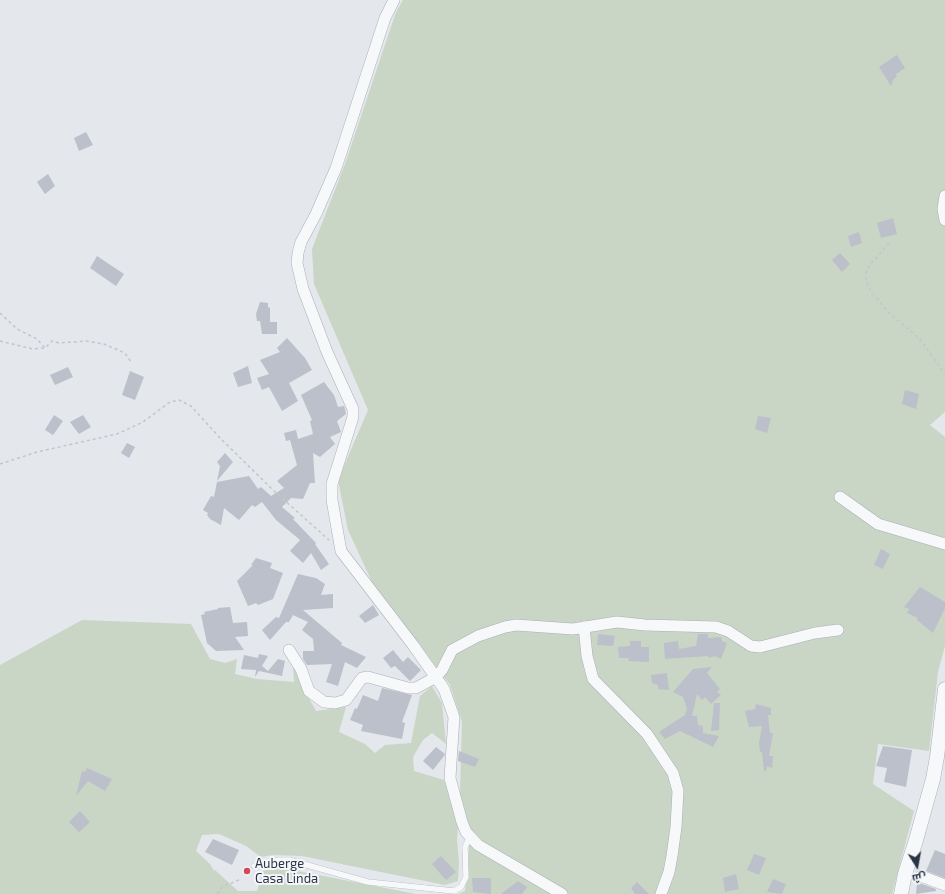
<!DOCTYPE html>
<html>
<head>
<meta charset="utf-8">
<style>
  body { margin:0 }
  #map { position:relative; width:945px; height:894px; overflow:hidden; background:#e4e7ec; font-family:"Exo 2",Cairo,sans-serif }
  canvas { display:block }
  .north { position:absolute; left:897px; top:846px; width:40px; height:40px; -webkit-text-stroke:3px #f4f6f9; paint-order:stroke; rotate:169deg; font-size:11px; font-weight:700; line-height:16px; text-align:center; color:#2b3445 }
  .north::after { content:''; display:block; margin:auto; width:14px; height:18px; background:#2b3445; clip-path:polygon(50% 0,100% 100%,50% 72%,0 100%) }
</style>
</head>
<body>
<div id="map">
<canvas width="945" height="894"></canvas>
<div class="north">ش</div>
</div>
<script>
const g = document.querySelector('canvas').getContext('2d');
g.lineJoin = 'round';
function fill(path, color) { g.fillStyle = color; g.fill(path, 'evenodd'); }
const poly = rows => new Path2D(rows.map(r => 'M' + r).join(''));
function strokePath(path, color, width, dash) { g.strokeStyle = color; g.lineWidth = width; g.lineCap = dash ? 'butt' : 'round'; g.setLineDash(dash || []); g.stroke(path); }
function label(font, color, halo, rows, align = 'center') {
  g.font = font + ' "Exo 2",sans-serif'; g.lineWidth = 4; g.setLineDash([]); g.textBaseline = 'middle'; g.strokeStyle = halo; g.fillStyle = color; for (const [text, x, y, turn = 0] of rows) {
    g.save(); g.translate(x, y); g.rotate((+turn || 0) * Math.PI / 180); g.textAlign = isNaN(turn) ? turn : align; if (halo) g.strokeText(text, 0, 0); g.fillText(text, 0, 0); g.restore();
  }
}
fill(poly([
  [403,0,945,0,945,412,930,425,945,437,945,646,938,672,929,751,878,744,873,784,914,811,892,894,458,894,465,891,469,848,460,793,462,722,450,685,372,582,348,530,338,480,368,410,314,284,312,249,345,164,396,12],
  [82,620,191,624,210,659,225,663,237,659,235,674,257,679,294,682,293,665,301,684,316,711,346,707,339,732,365,744,375,753,385,745,411,743,420,696,432,686,442,703,446,744,432,733,423,740,413,757,414,771,444,780,458,826,457,840,459,863,458,881,445,885,302,856,273,855,261,857,246,846,219,834,202,835,196,851,210,864,214,871,215,870,238,891,257,891,263,871,277,867,416,894,0,894,0,665]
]), '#c9d6c5');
fill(poly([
  [897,55,905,68,896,74,897,76,893,80,891,86,879,67],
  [86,132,93,145,79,151,74,138],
  [48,174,55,186,45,194,37,182],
  [893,218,897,234,881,238,877,223],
  [859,232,862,243,851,247,848,236],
  [840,253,850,264,842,272,832,260],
  [97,256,124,274,116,286,90,268],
  [260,302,268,303,268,307,270,308,270,322,277,322,277,334,262,334,260,321,257,321,256,314],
  [287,338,305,358,312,370,289,383,298,401,282,411,269,387,262,390,257,378,269,374,260,360,280,352,277,348],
  [248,366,252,383,238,387,233,373],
  [68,367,73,377,55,385,50,375],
  [130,371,144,377,135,400,122,395],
  [324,382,334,395,338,407,344,406,345,409,346,414,337,421,341,432,330,437,335,444,320,457,313,453,315,483,310,483,303,499,291,498,282,507,295,518,293,519,316,543,315,544,329,564,321,570,311,553,303,563,290,551,300,540,276,520,262,502,255,507,252,505,239,520,224,508,221,525,210,519,207,515,208,513,203,510,211,496,214,497,217,482,249,476,258,489,261,487,271,496,284,488,277,481,297,465,290,440,286,441,284,433,296,430,298,439,313,434,310,421,312,420,301,395],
  [905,390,919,394,916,409,902,404],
  [54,415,63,421,53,435,45,430],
  [83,415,91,427,79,434,70,422],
  [758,416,771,418,767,433,755,429],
  [127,443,135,447,129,458,121,453],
  [225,453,233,462,217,481,220,466,217,462],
  [881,549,890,554,883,569,874,565],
  [256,558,272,563,270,568,283,573,273,599,258,605,256,603,248,606,237,581,253,565,251,565],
  [298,574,316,578,325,584,321,595,333,594,333,608,303,610,342,643,341,645,366,657,357,668,345,662,338,686,326,682,332,664,307,665,303,659,303,651,314,651,313,639,302,630,308,622,293,615,289,622,286,622,270,640,262,630,276,617,279,618],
  [920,587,945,602,945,608,933,633,917,620,918,618,907,613,909,609,904,607],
  [373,605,379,615,365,623,359,616],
  [230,607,233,623,247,622,248,636,235,637,244,650,216,651,207,643,201,615,205,614,204,612,218,609,218,608],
  [598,634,615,636,613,646,597,645],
  [698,634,708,634,708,638,721,637,722,641,727,643,721,659,715,656,708,658,708,656,665,659,664,643,678,641,679,649,696,646],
  [630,641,641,641,641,647,649,647,649,662,628,661,629,658,619,658,618,647,630,646],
  [393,650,403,662,408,657,421,670,410,681,395,666,391,668,383,658],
  [259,654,268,656,262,666,268,671,278,659,285,661,282,676,259,671,255,677,256,670,241,669,244,655,258,658],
  [712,667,707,673,720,689,717,692,721,695,711,704,705,697,702,700,697,694,692,716,697,716,698,725,703,726,703,733,719,736,713,747,680,731,665,739,659,732,685,715,687,709,683,697,673,692,693,669],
  [667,673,669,690,658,689,658,685,652,683,651,675],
  [382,688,412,695,402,722,405,723,402,739,361,731,363,725,350,720,355,708,357,709,363,695,378,701],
  [714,703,720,703,719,730,711,731],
  [756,704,771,708,771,715,768,715,770,733,773,733,769,756,773,756,772,768,767,766,766,771,764,771,762,752,760,752,759,743,762,726,749,727,745,711,755,709],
  [883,746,912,750,906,787,884,782,887,768,876,766],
  [436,747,445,754,444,756,433,770,423,761],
  [459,751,479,759,475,767,458,761],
  [87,768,112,779,105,791,88,781,76,796,82,771,85,772],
  [80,811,90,822,79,832,69,822],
  [213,839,239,850,232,865,205,852],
  [935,850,945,854,945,878,926,871],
  [754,854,766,858,759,875,747,870],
  [441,856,456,872,446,880,432,864],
  [736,874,739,889,725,892,723,878],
  [472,878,491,878,491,894,473,892],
  [773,879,786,884,782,894,767,892],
  [518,881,527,887,522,894,501,894],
  [637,882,649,894,635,894,631,888],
  [917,882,936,889,936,891,916,894]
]), '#bbc0ca');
const service = poly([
  [254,866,279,860,289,860,368,882,454,891,461,887,466,877,465,847,470,837]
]);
const minor = poly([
  [394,0,385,18,336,168,316,214,301,242,298,253,297,263,303,289,327,352,353,409,353,417,332,484,332,500,341,551,413,645,444,689,454,717,450,778,462,822,466,832,478,845,562,894],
  [945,196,943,209,945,220],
  [840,497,878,524,945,544],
  [584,627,587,656,593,679,647,734,673,773,678,791,676,827,672,856,669,872,661,894],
  [289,650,301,669,309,691,324,702,335,703,346,700,362,678,368,677,408,688,416,688,436,677,442,670,452,650,478,636,505,627,516,625,573,629,617,622,645,625,716,627,728,631,751,646,760,647,815,633,838,630],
  [921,876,945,885]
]);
const tertiary = poly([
  [901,894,905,874,916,840,933,779,937,757,945,689]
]);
strokePath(service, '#a9aeb7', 6);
strokePath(minor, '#a9aeb7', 12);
strokePath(tertiary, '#a9aeb7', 15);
strokePath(poly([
  [889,243,869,266,866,273,866,281,871,291,889,313,919,338,945,374],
  [0,313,17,329,37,339,45,348],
  [0,341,33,349,45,348,52,341,59,343,86,341,104,344,125,353,131,362],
  [0,464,37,452,117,434,143,422,170,402,179,400,191,406,221,439,274,491,329,540],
  [217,894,222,887,241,879]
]), '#c2c5cb', 1.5, [3, 3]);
strokePath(service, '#f7f8fa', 5.5);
strokePath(minor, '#f7f8fa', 11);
strokePath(tertiary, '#f7f8fa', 14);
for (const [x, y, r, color] of [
  [247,871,4,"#d1495b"]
]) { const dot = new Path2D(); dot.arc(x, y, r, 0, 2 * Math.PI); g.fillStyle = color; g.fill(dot); strokePath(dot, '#f4f6f9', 1.5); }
label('13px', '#2b3445', '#f4f6f9', [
  ["Auberge",255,864],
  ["Casa Linda",255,879]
], 'left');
</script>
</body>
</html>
